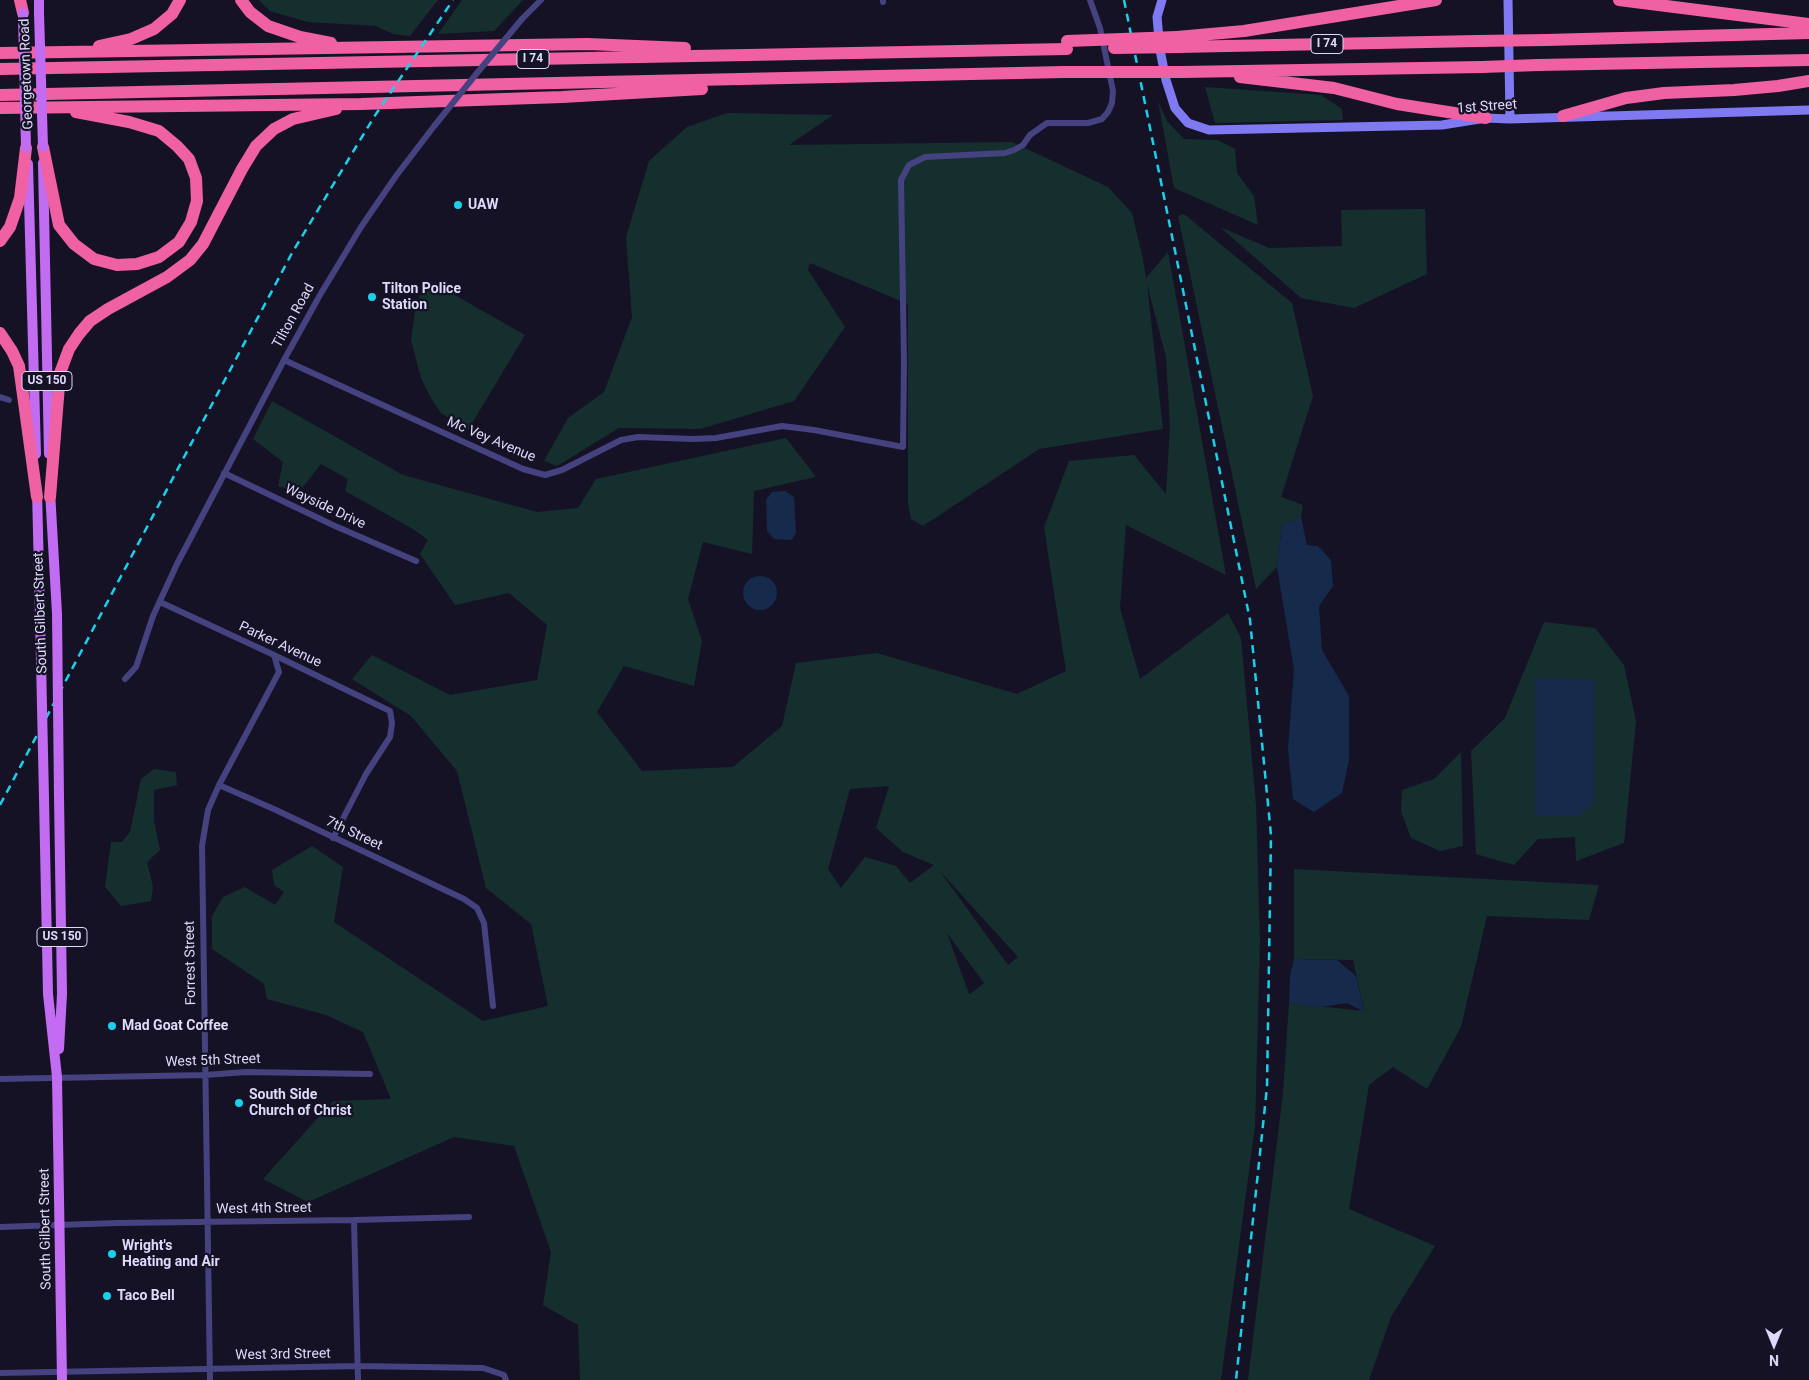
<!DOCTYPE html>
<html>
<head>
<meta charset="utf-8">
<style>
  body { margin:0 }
  #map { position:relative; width:1809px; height:1380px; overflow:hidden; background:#161226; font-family:Roboto,sans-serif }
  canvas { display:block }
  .north { position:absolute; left:1749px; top:1320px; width:50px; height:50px; -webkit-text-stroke:4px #161226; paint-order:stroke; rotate:180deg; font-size:14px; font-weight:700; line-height:20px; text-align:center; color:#dedafb }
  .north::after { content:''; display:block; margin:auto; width:18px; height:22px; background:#dedafb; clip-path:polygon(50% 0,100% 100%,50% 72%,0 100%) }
</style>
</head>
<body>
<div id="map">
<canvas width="1809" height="1380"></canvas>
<div class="north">N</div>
</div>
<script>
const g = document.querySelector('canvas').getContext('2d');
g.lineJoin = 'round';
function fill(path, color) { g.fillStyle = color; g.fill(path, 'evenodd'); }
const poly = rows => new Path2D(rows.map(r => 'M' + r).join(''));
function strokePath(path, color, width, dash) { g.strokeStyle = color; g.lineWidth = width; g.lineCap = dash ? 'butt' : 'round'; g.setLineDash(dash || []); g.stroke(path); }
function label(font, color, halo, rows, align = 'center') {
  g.font = font + ' Roboto,sans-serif'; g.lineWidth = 4.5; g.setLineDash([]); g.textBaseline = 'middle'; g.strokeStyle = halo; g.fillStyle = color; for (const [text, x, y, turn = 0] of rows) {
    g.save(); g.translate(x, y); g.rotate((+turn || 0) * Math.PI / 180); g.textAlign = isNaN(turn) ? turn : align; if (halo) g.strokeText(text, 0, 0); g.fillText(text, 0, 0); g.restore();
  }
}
fill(poly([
  [259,0,438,0,410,36,393,34,376,26,308,22,270,11],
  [462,0,523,0,494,31,438,34],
  [1205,87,1321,95,1342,109,1343,120,1215,123],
  [1158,101,1167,121,1184,139,1218,140,1235,149,1237,173,1254,196,1258,225,1174,188],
  [727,113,833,115,789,145,1012,142,1108,187,1132,213,1143,259,1146,278,1168,252,1226,575,1126,525,1120,608,1140,679,1228,613,1241,638,1256,805,1260,942,1255,1126,1221,1380,580,1380,578,1325,543,1305,551,1252,514,1146,454,1137,308,1202,263,1179,333,1101,391,1099,363,1032,326,1015,267,999,264,984,212,949,212,916,223,897,245,887,275,905,284,892,274,885,272,870,312,846,343,867,334,922,483,1021,548,1006,531,924,486,888,457,771,411,716,352,679,372,655,450,695,537,680,547,625,509,593,455,605,420,554,428,540,413,529,345,491,348,479,321,464,299,492,278,486,283,462,253,439,272,401,403,475,537,512,578,508,596,479,786,438,816,477,754,491,752,554,703,542,688,599,702,641,694,686,624,666,597,712,642,771,733,767,782,726,796,663,877,653,1017,694,1066,671,1044,527,1069,461,1134,455,1166,494,1170,427,1166,357,1147,284,1163,429,1039,449,923,526,911,519,908,505,908,304,810,263,808,270,845,327,794,401,700,429,619,428,557,466,544,461,568,418,604,392,632,317,626,237,649,161,687,127],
  [889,786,876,828,903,852,934,865,910,883,896,866,865,857,841,888,828,869,850,789],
  [939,870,1018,957,1008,965],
  [947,933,984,983,970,994,969,994],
  [1425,209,1427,274,1354,308,1301,298,1220,227,1269,248,1342,246,1341,210],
  [1184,214,1292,303,1313,396,1281,497,1303,505,1301,517,1282,524,1277,567,1256,589,1178,216],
  [430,281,525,335,468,430,441,413,432,400,421,378,411,340,415,311,420,295],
  [1544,622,1595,628,1624,665,1636,721,1624,843,1576,861,1575,837,1538,839,1514,865,1476,854,1471,751,1505,718],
  [1461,752,1463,846,1440,851,1411,838,1401,811,1402,790,1434,779],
  [154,769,176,772,177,785,154,790,154,821,160,850,147,862,153,887,151,901,121,906,105,887,111,842,122,842,130,832,141,779],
  [1294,869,1599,885,1589,920,1487,916,1461,1027,1427,1089,1393,1067,1369,1085,1349,1209,1435,1246,1391,1317,1369,1380,1248,1380,1283,1093,1289,1003,1364,1011,1353,960,1294,959]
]), '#152f2f');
fill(poly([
  [785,491,794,497,796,532,792,540,774,539,767,531,766,500,772,492],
  [1301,517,1307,545,1318,546,1331,560,1333,586,1319,606,1322,650,1349,696,1349,760,1342,793,1314,812,1293,799,1288,749,1294,669,1277,567,1282,524],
  '743 593a17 17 0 1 1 34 0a17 17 0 1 1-34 0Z',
  [1535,678,1594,679,1594,801,1579,816,1535,816],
  [1294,959,1337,960,1356,976,1364,1012,1347,1003,1321,1007,1289,1003,1290,976]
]), '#162a4c');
strokePath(poly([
  [883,0,883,2],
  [522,19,541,0],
  [284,360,523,469,545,475,562,470,621,440,638,437,693,439,716,438,782,426,814,430,903,447,904,361,901,180,909,165,925,157,1005,153,1014,150,1023,145,1030,135,1047,123,1088,123,1102,119,1108,112,1112,103,1113,91,1100,28,1090,0],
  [0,397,9,400],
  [224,473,335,526,416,561],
  [160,602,274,655,390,711,392,723,390,737,366,774,333,838],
  [125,679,136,667,153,616,177,564,284,360,320,295,361,227,396,176,435,125],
  [219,785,276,810,464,899,477,908,484,923,493,1006],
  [0,1079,205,1075,246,1072,370,1074],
  [354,1220,358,1380],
  [0,1227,117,1223,354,1220,469,1217],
  [0,1373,358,1366,483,1368,504,1375,506,1380],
  [210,1380,202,846,208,810,219,785,279,672,274,655]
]), '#454280', 6);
strokePath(poly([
  [1162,0,1157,17,1160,50,1166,80,1175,108,1188,123,1209,130,1442,125,1486,118,1510,119,1809,110],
  [1508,0,1510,119]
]), '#7f7af2', 9);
strokePath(poly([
  [39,0,39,13],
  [43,163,49,454],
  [28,164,36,454],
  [37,491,40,615],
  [50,491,57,614],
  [44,798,48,994,57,1077,62,1380],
  [59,1049,62,994,59,797]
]), '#c16cf1', 10);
strokePath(poly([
  [20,0,23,13],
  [241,0,250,12,268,26,300,37,331,43],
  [1619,0,1809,24],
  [1177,37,1244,31,1436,0],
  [1546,40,1809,33],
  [99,46,131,39,154,29,172,14,180,0],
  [1177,47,1477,41],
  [0,53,588,44,685,48],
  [1538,65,1809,60],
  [0,69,1067,49],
  [1182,72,1482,67],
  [1240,77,1334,88,1397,104,1486,118],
  [0,95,1064,72],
  [0,108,361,104,562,97,702,89],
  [1563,116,1626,98,1664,93,1734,90,1778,86,1809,81],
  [43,147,59,225,74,244,94,259,117,265,137,264,159,257,179,242,191,222,197,201,196,178,189,159,177,146,159,131,129,122,76,112],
  [0,241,10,227,20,198,26,148],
  [0,333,12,351,19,366,37,497],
  [50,497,60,373,69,349,79,334,90,321,108,309,167,277,190,260,203,244,242,169,256,146,274,129,293,119,336,109]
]), '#f061a3', 12);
strokePath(poly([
  [1124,0,1250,620,1271,835,1267,1087,1236,1380],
  [0,805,292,253,374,117,453,0]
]), '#19d1e9', 2.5, [8, 6]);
strokePath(poly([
  [435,125,477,73,522,19]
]), '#454280', 6);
strokePath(poly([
  [23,13,26,148],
  [39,13,43,147],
  [57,614,59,797],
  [40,615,44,798]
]), '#c16cf1', 10);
strokePath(poly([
  [1067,41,1177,37],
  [1477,41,1546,40],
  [1114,48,1177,47],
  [1482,67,1538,65],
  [1064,72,1182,72]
]), '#f061a3', 12);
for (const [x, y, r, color] of [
  [458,205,5,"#19d1e9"],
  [372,297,5,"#19d1e9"],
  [112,1026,5,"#19d1e9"],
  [239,1103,5,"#19d1e9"],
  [112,1254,5,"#19d1e9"],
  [107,1296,5,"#19d1e9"]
]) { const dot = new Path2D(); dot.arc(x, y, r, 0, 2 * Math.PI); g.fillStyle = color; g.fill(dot); strokePath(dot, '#161226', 2); }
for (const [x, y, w] of [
  [1327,44,32],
  [533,59,32],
  [47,381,50],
  [62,937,50]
]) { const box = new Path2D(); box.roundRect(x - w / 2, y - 9.5, w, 19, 4); g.fillStyle = '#161226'; g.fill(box); strokePath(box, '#dedafb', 1); }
label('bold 12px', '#dedafb', null, [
  ["I 74",1327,44],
  ["I 74",533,59],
  ["US 150",47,381],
  ["US 150",62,937]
]);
label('14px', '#dedafb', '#161226', [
  ["Georgetown Road",27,74,-92],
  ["1st Street",1487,107,-4],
  ["Tilton Road",294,316,-61],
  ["Mc Vey Avenue",491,440,23],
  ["Wayside Drive",325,507,25],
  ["South Gilbert Street",41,613,-92],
  ["Parker Avenue",280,645,25],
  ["7th Street",354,834,25],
  ["Forrest Street",191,963,-91],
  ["West 5th Street",213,1061,-2],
  ["West 4th Street",264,1209,-1],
  ["South Gilbert Street",46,1229,-91],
  ["West 3rd Street",283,1355,-1]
]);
label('bold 14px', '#dedafb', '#161226', [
  ["UAW",468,205],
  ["Tilton Police",382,289],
  ["Station",382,305],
  ["Mad Goat Coffee",122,1026],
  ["South Side",249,1095],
  ["Church of Christ",249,1111],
  ["Wright's",122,1246],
  ["Heating and Air",122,1262],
  ["Taco Bell",117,1296]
], 'left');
</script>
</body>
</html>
